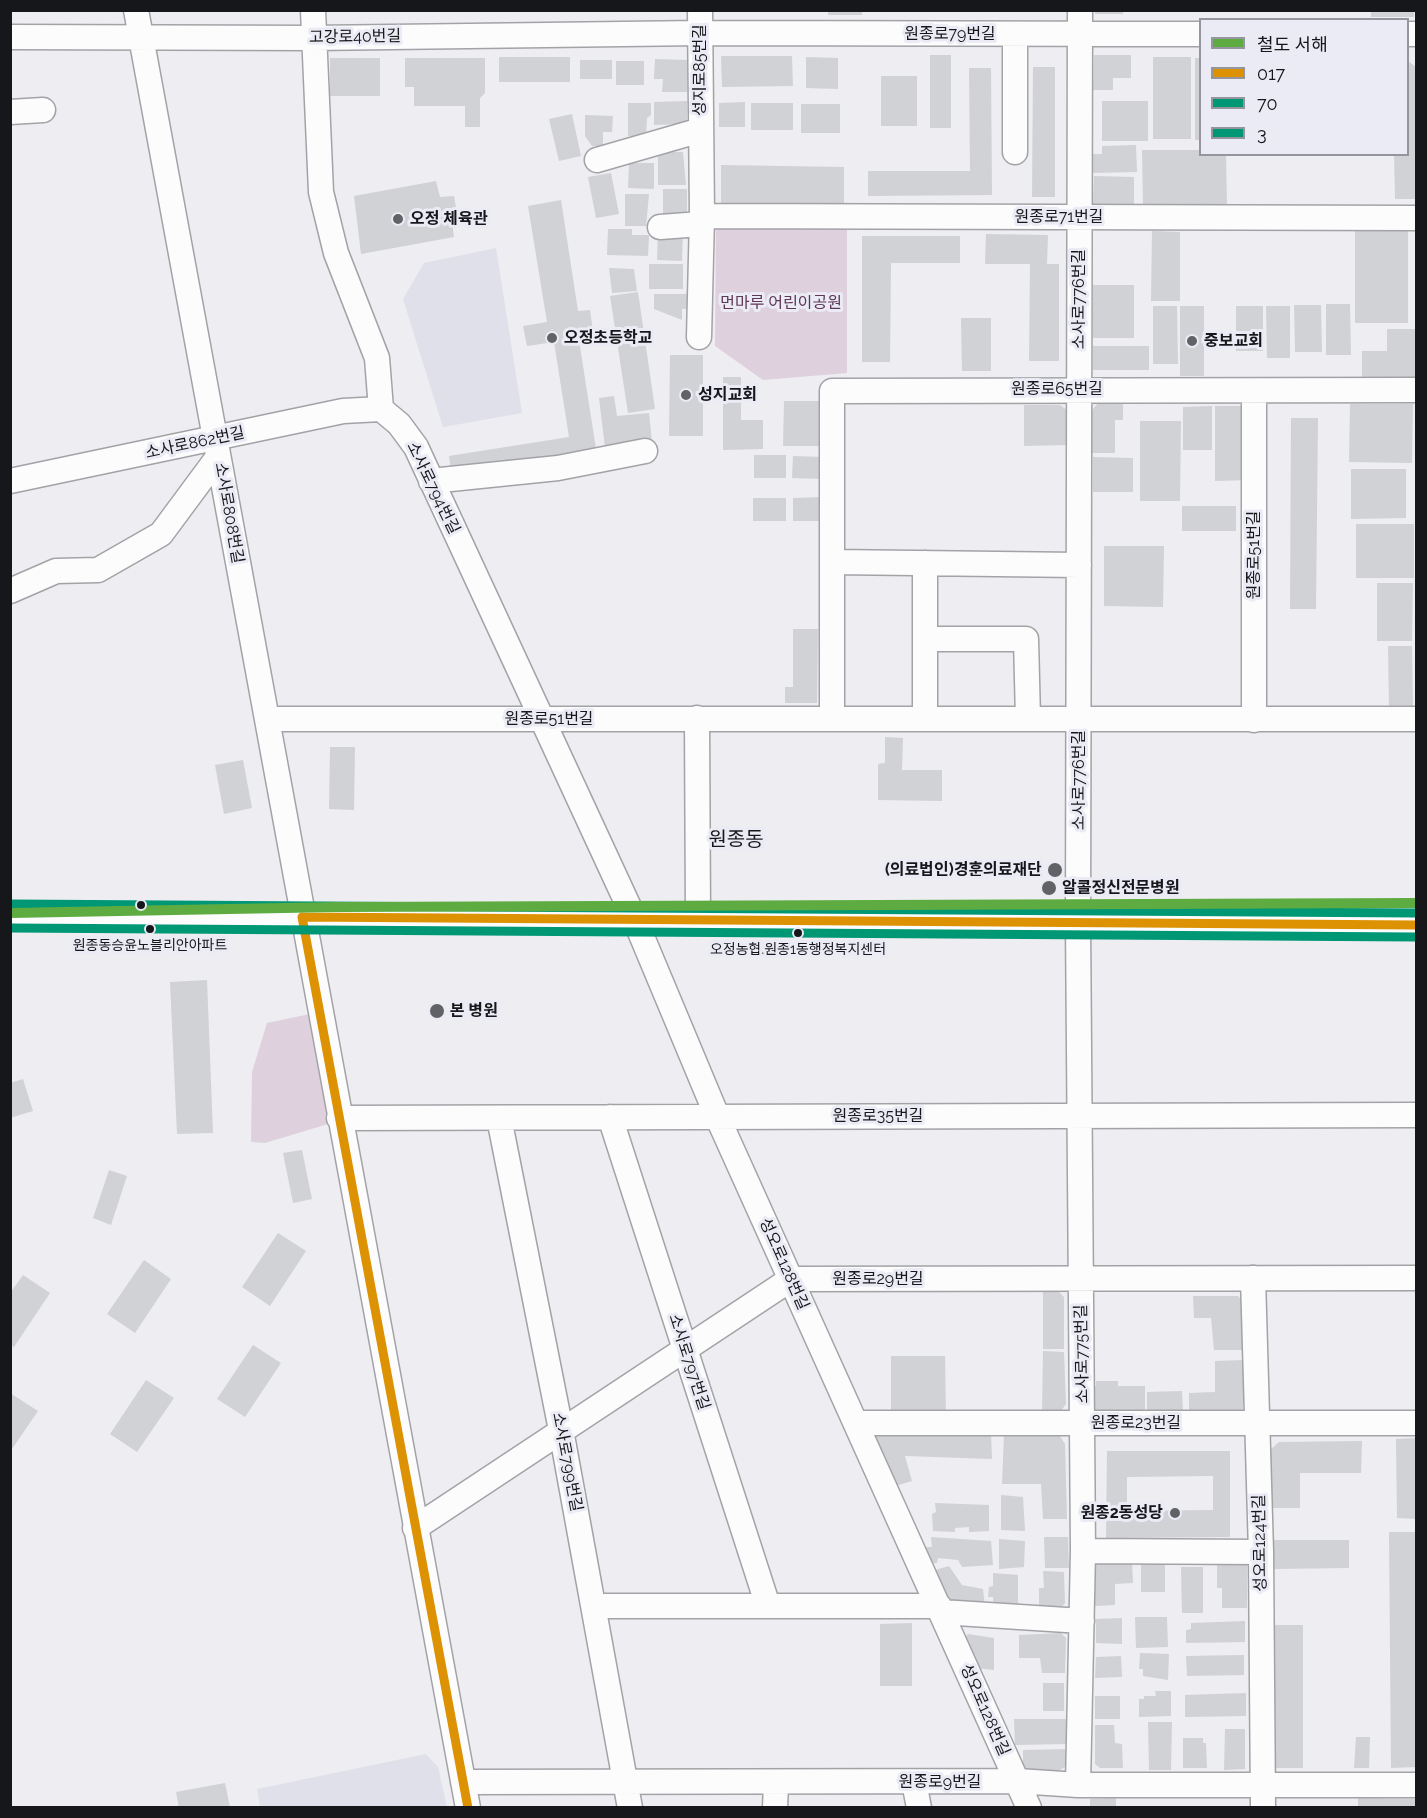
<!DOCTYPE html>
<html>
<head>
<meta charset="utf-8">
<style>
  body { margin:0 }
  #map { position:relative; width:1427px; height:1818px; overflow:hidden; background:#ededf2; font-family:Raleway,"Noto Sans KR",sans-serif }
  canvas { display:block }
  .frame { position:absolute; inset:0; border:12px solid #16171a; pointer-events:none }
  .legend { position:absolute; left:1199px; top:18px; width:210px; height:138px; box-sizing:border-box; background:#eaebf5; border:2px solid #95969d; margin:0; padding:8px 10px; list-style:none; font-size:18px; color:#16171a }
  .legend li { display:flex; align-items:center; gap:12px; height:30px }
  .legend b { width:30px; border:2px solid #95969d }
</style>
</head>
<body>
<div id="map">
<canvas width="1427" height="1818"></canvas>
<div class="frame"></div>
<ul class="legend">
<li><b style="height:8px;background:#5eac41"></b>철도 서해</li>
<li><b style="height:8px;background:#dc9203"></b>017</li>
<li><b style="height:8px;background:#009775"></b>70</li>
<li><b style="height:8px;background:#009775"></b>3</li>
</ul>
</div>
<script>
const g = document.querySelector('canvas').getContext('2d');
g.lineJoin = 'round';
function fill(path, color) { g.fillStyle = color; g.fill(path, 'evenodd'); }
const poly = rows => new Path2D(rows.map(r => 'M' + r).join(''));
function strokePath(path, color, width, dash) { g.strokeStyle = color; g.lineWidth = width; g.lineCap = dash ? 'butt' : 'round'; g.setLineDash(dash || []); g.stroke(path); }
function label(font, color, halo, rows, align = 'center') {
  g.font = font + ' Raleway,"Noto Sans KR",sans-serif'; g.lineWidth = 6; g.setLineDash([]); g.textBaseline = 'middle'; g.strokeStyle = halo; g.fillStyle = color; for (const [text, x, y, turn = 0] of rows) {
    g.save(); g.translate(x, y); g.rotate((+turn || 0) * Math.PI / 180); g.textAlign = isNaN(turn) ? turn : align; if (halo) g.strokeText(text, 0, 0); g.fillText(text, 0, 0); g.restore();
  }
}
fill(poly([
  [496,248,522,413,443,427,403,299,424,263],
  [426,1754,438,1767,447,1807,260,1807,257,1789]
]), '#dfe0ea');
fill(poly([
  [847,225,847,373,763,380,715,346,716,226],
  [310,1014,328,1124,265,1143,251,1142,252,1072,267,1023]
]), '#ded1dd');
fill(poly([
  [828,10,862,10,862,15,828,15],
  [1095,10,1123,10,1123,14,1095,14],
  [1371,10,1414,10,1414,17,1371,17],
  [930,55,951,55,951,128,930,128],
  [1094,55,1131,55,1131,78,1113,78,1113,90,1093,90],
  [721,56,792,56,793,86,722,87],
  [499,57,570,57,570,82,499,82],
  [806,57,838,58,838,89,806,88],
  [1153,57,1191,57,1191,139,1153,139],
  [330,58,380,58,380,96,330,96],
  [405,58,485,58,485,93,480,98,480,127,465,127,465,106,414,106,414,87,405,87],
  [1195,58,1200,58,1200,140,1195,140],
  [655,59,688,60,687,92,662,92,663,79,654,79],
  [580,60,612,60,612,79,580,79],
  [616,61,644,61,644,85,616,85],
  [1408,61,1416,67,1416,199,1395,199,1394,154,1408,154],
  [1033,67,1055,67,1055,197,1032,197],
  [969,68,991,68,992,195,868,196,868,171,970,171],
  [881,76,917,76,917,126,881,126],
  [687,101,687,124,654,125,654,102],
  [1102,101,1148,101,1148,141,1102,141],
  [745,102,745,127,719,127,719,103],
  [628,103,651,103,651,115,647,118,646,136,628,136],
  [751,103,793,103,793,130,751,130],
  [801,104,840,104,840,133,801,133],
  [572,114,581,156,559,161,549,119],
  [585,115,613,116,612,132,603,132,603,146,592,146,585,136],
  [1136,145,1137,172,1093,173,1093,154,1102,154,1102,146],
  [1142,150,1200,150,1200,154,1226,154,1227,205,1143,206],
  [658,152,683,152,686,185,658,185],
  [629,163,654,163,654,189,628,188],
  [721,165,844,167,844,207,721,205],
  [611,173,619,214,596,218,588,177],
  [1094,176,1134,177,1134,210,1101,209,1093,204],
  [436,181,440,197,454,196,458,219,452,222,454,237,361,254,354,196],
  [663,189,687,189,687,219,663,219],
  [625,194,649,194,646,226,625,226],
  [561,200,578,311,590,310,593,331,578,334,597,455,452,478,449,456,569,437,554,342,527,346,523,326,547,322,528,206],
  [608,229,632,229,632,235,649,235,648,256,607,255],
  [1152,231,1180,232,1180,301,1151,301],
  [1355,231,1408,231,1408,323,1355,323],
  [658,232,683,232,682,261,657,260],
  [986,234,1048,235,1047,264,1059,264,1059,361,1029,361,1030,264,985,264],
  [862,236,960,236,960,263,891,263,890,362,862,362],
  [649,264,683,264,683,289,649,289],
  [609,268,634,269,637,291,612,293],
  [1093,285,1134,285,1134,338,1093,338],
  [638,292,655,409,628,413,610,296],
  [654,294,689,294,689,309,682,309,682,320,654,309],
  [1326,304,1350,304,1351,355,1326,355],
  [1294,305,1321,305,1322,352,1295,352],
  [1153,306,1177,306,1178,364,1153,364],
  [1180,306,1204,306,1204,376,1180,376],
  [1236,306,1263,306,1263,351,1236,351],
  [1266,306,1290,306,1290,358,1267,358],
  [961,318,991,318,991,371,962,371],
  [1387,329,1415,329,1415,382,1362,382,1362,351,1387,351],
  [1093,346,1149,346,1149,370,1093,370],
  [670,355,703,355,703,436,669,436],
  [723,377,741,377,741,420,763,420,763,449,723,450],
  [614,396,617,416,649,413,652,442,605,448,599,398],
  [1101,400,1123,400,1123,420,1115,420,1115,453,1092,453,1092,410],
  [784,401,821,401,821,446,783,446],
  [1350,404,1413,404,1412,463,1349,462],
  [1024,405,1060,405,1067,410,1067,445,1024,446],
  [1212,406,1212,450,1183,450,1183,407],
  [1215,406,1243,406,1250,480,1215,481],
  [1291,418,1318,418,1316,609,1290,609],
  [1140,421,1181,421,1180,501,1140,501],
  [754,455,786,455,786,478,754,478],
  [793,456,822,457,821,479,792,478],
  [1093,457,1133,458,1133,492,1093,492],
  [1351,469,1406,469,1406,518,1351,519],
  [821,497,821,521,793,521,793,498],
  [753,498,786,498,786,521,753,521],
  [1182,506,1236,506,1236,531,1182,531],
  [1356,524,1414,524,1414,578,1356,578],
  [1104,546,1164,546,1163,607,1104,606],
  [1377,583,1413,583,1412,641,1377,641],
  [793,629,818,629,817,703,785,703,785,687,793,687],
  [1388,646,1412,646,1413,707,1389,708],
  [885,737,903,738,902,770,942,770,942,801,878,800,878,764,885,763],
  [330,747,355,747,354,810,329,809],
  [243,760,252,808,224,814,215,765],
  [207,980,213,1133,177,1134,170,982],
  [23,1079,33,1111,10,1118,10,1083],
  [302,1150,312,1199,293,1203,283,1153],
  [109,1170,127,1176,111,1225,93,1218],
  [278,1233,306,1251,270,1306,242,1287],
  [144,1260,171,1279,135,1333,107,1314],
  [23,1275,50,1293,14,1347,10,1345,10,1293],
  [1043,1292,1059,1292,1064,1297,1064,1349,1043,1349],
  [1193,1296,1238,1296,1244,1303,1247,1350,1214,1350,1211,1318,1194,1318],
  [253,1345,281,1363,245,1417,217,1399],
  [1043,1351,1064,1352,1066,1404,1061,1411,1042,1413],
  [891,1356,945,1356,946,1418,891,1418],
  [1244,1360,1243,1409,1238,1412,1189,1413,1189,1393,1215,1392,1215,1361],
  [146,1380,174,1398,137,1452,110,1434],
  [1096,1381,1118,1381,1118,1386,1145,1386,1145,1413,1099,1414,1092,1407,1092,1387,1096,1386],
  [1182,1391,1183,1412,1147,1412,1147,1392],
  [10,1393,38,1411,10,1452],
  [882,1431,991,1433,992,1459,905,1456,912,1481,892,1487,873,1439],
  [1058,1433,1065,1444,1067,1519,1043,1519,1041,1484,1002,1484,1004,1434],
  [1416,1438,1416,1519,1397,1518,1396,1439],
  [1362,1441,1361,1473,1300,1473,1300,1508,1271,1508,1271,1449,1279,1442],
  [1107,1451,1230,1451,1230,1537,1106,1538],
  [1213,1476,1213,1510,1127,1511,1127,1477],
  [1001,1495,1023,1497,1025,1531,1001,1530],
  [935,1503,989,1505,989,1531,969,1532,969,1527,955,1528,955,1532,933,1531,932,1514,936,1512],
  [1389,1532,1416,1532,1416,1767,1391,1768],
  [931,1537,991,1541,993,1565,962,1567,958,1560,938,1558,937,1563,927,1564,925,1547,932,1547],
  [1044,1537,1068,1537,1069,1568,1045,1568],
  [999,1539,1025,1541,1024,1567,999,1569],
  [1273,1540,1349,1540,1349,1568,1273,1569],
  [1132,1562,1133,1583,1115,1584,1115,1605,1095,1606,1095,1563],
  [1165,1562,1165,1592,1141,1592,1141,1563],
  [1217,1563,1247,1563,1247,1608,1222,1608,1222,1588,1217,1588],
  [949,1566,962,1585,983,1589,985,1607,947,1605,932,1571],
  [1181,1567,1203,1567,1203,1613,1182,1613],
  [1043,1571,1064,1572,1065,1603,1060,1609,1039,1610,1039,1588,1044,1588],
  [993,1573,1018,1575,1018,1612,994,1612,993,1597,988,1597,989,1587,993,1586],
  [1135,1617,1167,1617,1168,1647,1136,1648],
  [1122,1618,1122,1644,1096,1643,1096,1619],
  [1245,1621,1245,1642,1186,1643,1186,1630,1191,1629,1191,1623],
  [912,1623,912,1686,880,1686,880,1624],
  [1274,1625,1303,1625,1303,1768,1275,1768],
  [1061,1633,1066,1638,1065,1673,1042,1673,1040,1658,1019,1658,1019,1635],
  [968,1634,994,1638,994,1670,974,1668,962,1640],
  [1140,1653,1169,1654,1168,1680,1143,1676,1143,1669,1139,1669],
  [1244,1655,1244,1675,1187,1676,1186,1656],
  [1121,1656,1122,1677,1095,1678,1096,1657],
  [1043,1683,1064,1683,1064,1711,1043,1711],
  [1155,1691,1171,1691,1171,1716,1139,1717,1139,1699,1144,1699,1144,1696,1156,1696],
  [1246,1693,1246,1716,1185,1717,1185,1695],
  [1095,1696,1120,1696,1120,1719,1095,1719],
  [1014,1719,1066,1719,1067,1744,1015,1745],
  [1148,1722,1172,1722,1171,1770,1149,1770],
  [1095,1725,1114,1725,1115,1743,1122,1744,1123,1768,1100,1768,1095,1764],
  [1225,1729,1245,1729,1245,1769,1224,1770],
  [1356,1737,1370,1737,1369,1768,1354,1768],
  [1183,1738,1203,1738,1203,1743,1206,1743,1207,1768,1183,1768],
  [1069,1749,1069,1765,1056,1772,1023,1772,1023,1750],
  [225,1783,230,1807,179,1808,176,1792],
  [1116,1798,1116,1808,1090,1808,1090,1799],
  [1358,1798,1416,1799,1416,1808,1358,1808]
]), '#d0d2d5');
const minor = poly([
  [136,10,468,1808],
  [313,10,321,192,336,253,377,358,381,409],
  [1408,34,1416,34],
  [10,37,314,38,700,33,1200,34],
  [10,112,43,110],
  [1015,152,1015,34],
  [597,160,701,130],
  [702,216,1416,218],
  [660,227,701,224],
  [699,337,702,216,700,10],
  [1254,391,1254,720],
  [381,409,399,424,416,447,542,719,635,920,717,1116,1029,1808],
  [10,481,343,411,381,409],
  [431,481,558,468,645,451],
  [833,562,1079,565],
  [10,591,56,571,98,570,161,534,218,457],
  [925,639,1026,639,1028,719],
  [697,718,698,920],
  [832,718,832,391,1416,390],
  [925,718,925,563],
  [267,719,1416,719],
  [10,916,1416,925],
  [610,1117,768,1606],
  [339,1118,1416,1115],
  [499,1118,561,1430,630,1808],
  [1253,1278,1261,1552,1263,1808],
  [856,1423,1416,1423],
  [415,1528,791,1279,1416,1278],
  [1083,1551,1261,1552],
  [594,1606,939,1606],
  [941,1612,1082,1621],
  [463,1782,1018,1781,1078,1785,1416,1785],
  [914,1782,919,1808],
  [1078,1785,1083,1551,1078,923,1080,10],
  [775,1808,776,1783]
]);
strokePath(minor, '#a3a3a7', 27);
strokePath(minor, '#fcfcfd', 24);
strokePath(poly([
  [302,917,1416,925],
  [302,917,468,1808]
]), '#dc9203', 9);
strokePath(poly([
  [10,928,1416,937]
]), '#009775', 9);
strokePath(poly([
  [10,904,1416,913]
]), '#009775', 9);
strokePath(poly([
  [10,913,339,907,1416,903]
]), '#5eac41', 10);
for (const [x, y, r, color] of [
  [398,219,6,"#616266"],
  [552,338,6,"#616266"],
  [1192,341,6,"#616266"],
  [686,395,6,"#616266"],
  [1055,870,8,"#616266"],
  [1049,888,8,"#616266"],
  [141,905,5,"#16171a"],
  [150,929,5,"#16171a"],
  [798,933,5,"#16171a"],
  [437,1011,8,"#616266"],
  [1175,1513,6,"#616266"]
]) { const dot = new Path2D(); dot.arc(x, y, r, 0, 2 * Math.PI); g.fillStyle = color; g.fill(dot); strokePath(dot, '#eaebf5', 2); }
label('14px', '#16171a', '#eaebf5', [
  ["원종동승윤노블리안아파트",150,946],
  ["오정농협.원종1동행정복지센터",798,950]
]);
label('16px', '#16171a', '#eaebf5', [
  ["원종로79번길",950,34],
  ["고강로40번길",355,37,-1],
  ["성지로85번길",700,70,-90],
  ["원종로71번길",1059,217],
  ["소사로776번길",1079,299,-90],
  ["원종로65번길",1057,389],
  ["소사로862번길",195,443,-12],
  ["소사로794번길",433,488,64],
  ["소사로808번길",229,513,80],
  ["원종로51번길",1254,555,-90],
  ["원종로51번길",549,719],
  ["소사로776번길",1079,780,-90],
  ["원종로35번길",878,1116],
  ["성오로128번길",784,1264,66],
  ["원종로29번길",878,1279],
  ["소사로775번길",1082,1354,-91],
  ["소사로797번길",689,1362,72],
  ["원종로23번길",1136,1423],
  ["소사로799번길",567,1462,79],
  ["성오로124번길",1260,1543,-91],
  ["성오로128번길",985,1710,66],
  ["원종로9번길",940,1782]
]);
label('bold 16px', '#16171a', '#eaebf5', [
  ["오정 체육관",410,219],
  ["오정초등학교",564,338],
  ["중보교회",1204,341],
  ["성지교회",698,395],
  ["(의료법인)경훈의료재단",1042,870,"right"],
  ["알콜정신전문병원",1062,888],
  ["본 병원",450,1011],
  ["원종2동성당",1163,1513,"right"]
], 'left');
label('16px', '#603656', '#eaebf5', [
  ["먼마루 어린이공원",781,303]
]);
label('20px', '#16171a', '#eaebf5', [
  ["원종동",736,840]
]);
</script>
</body>
</html>
